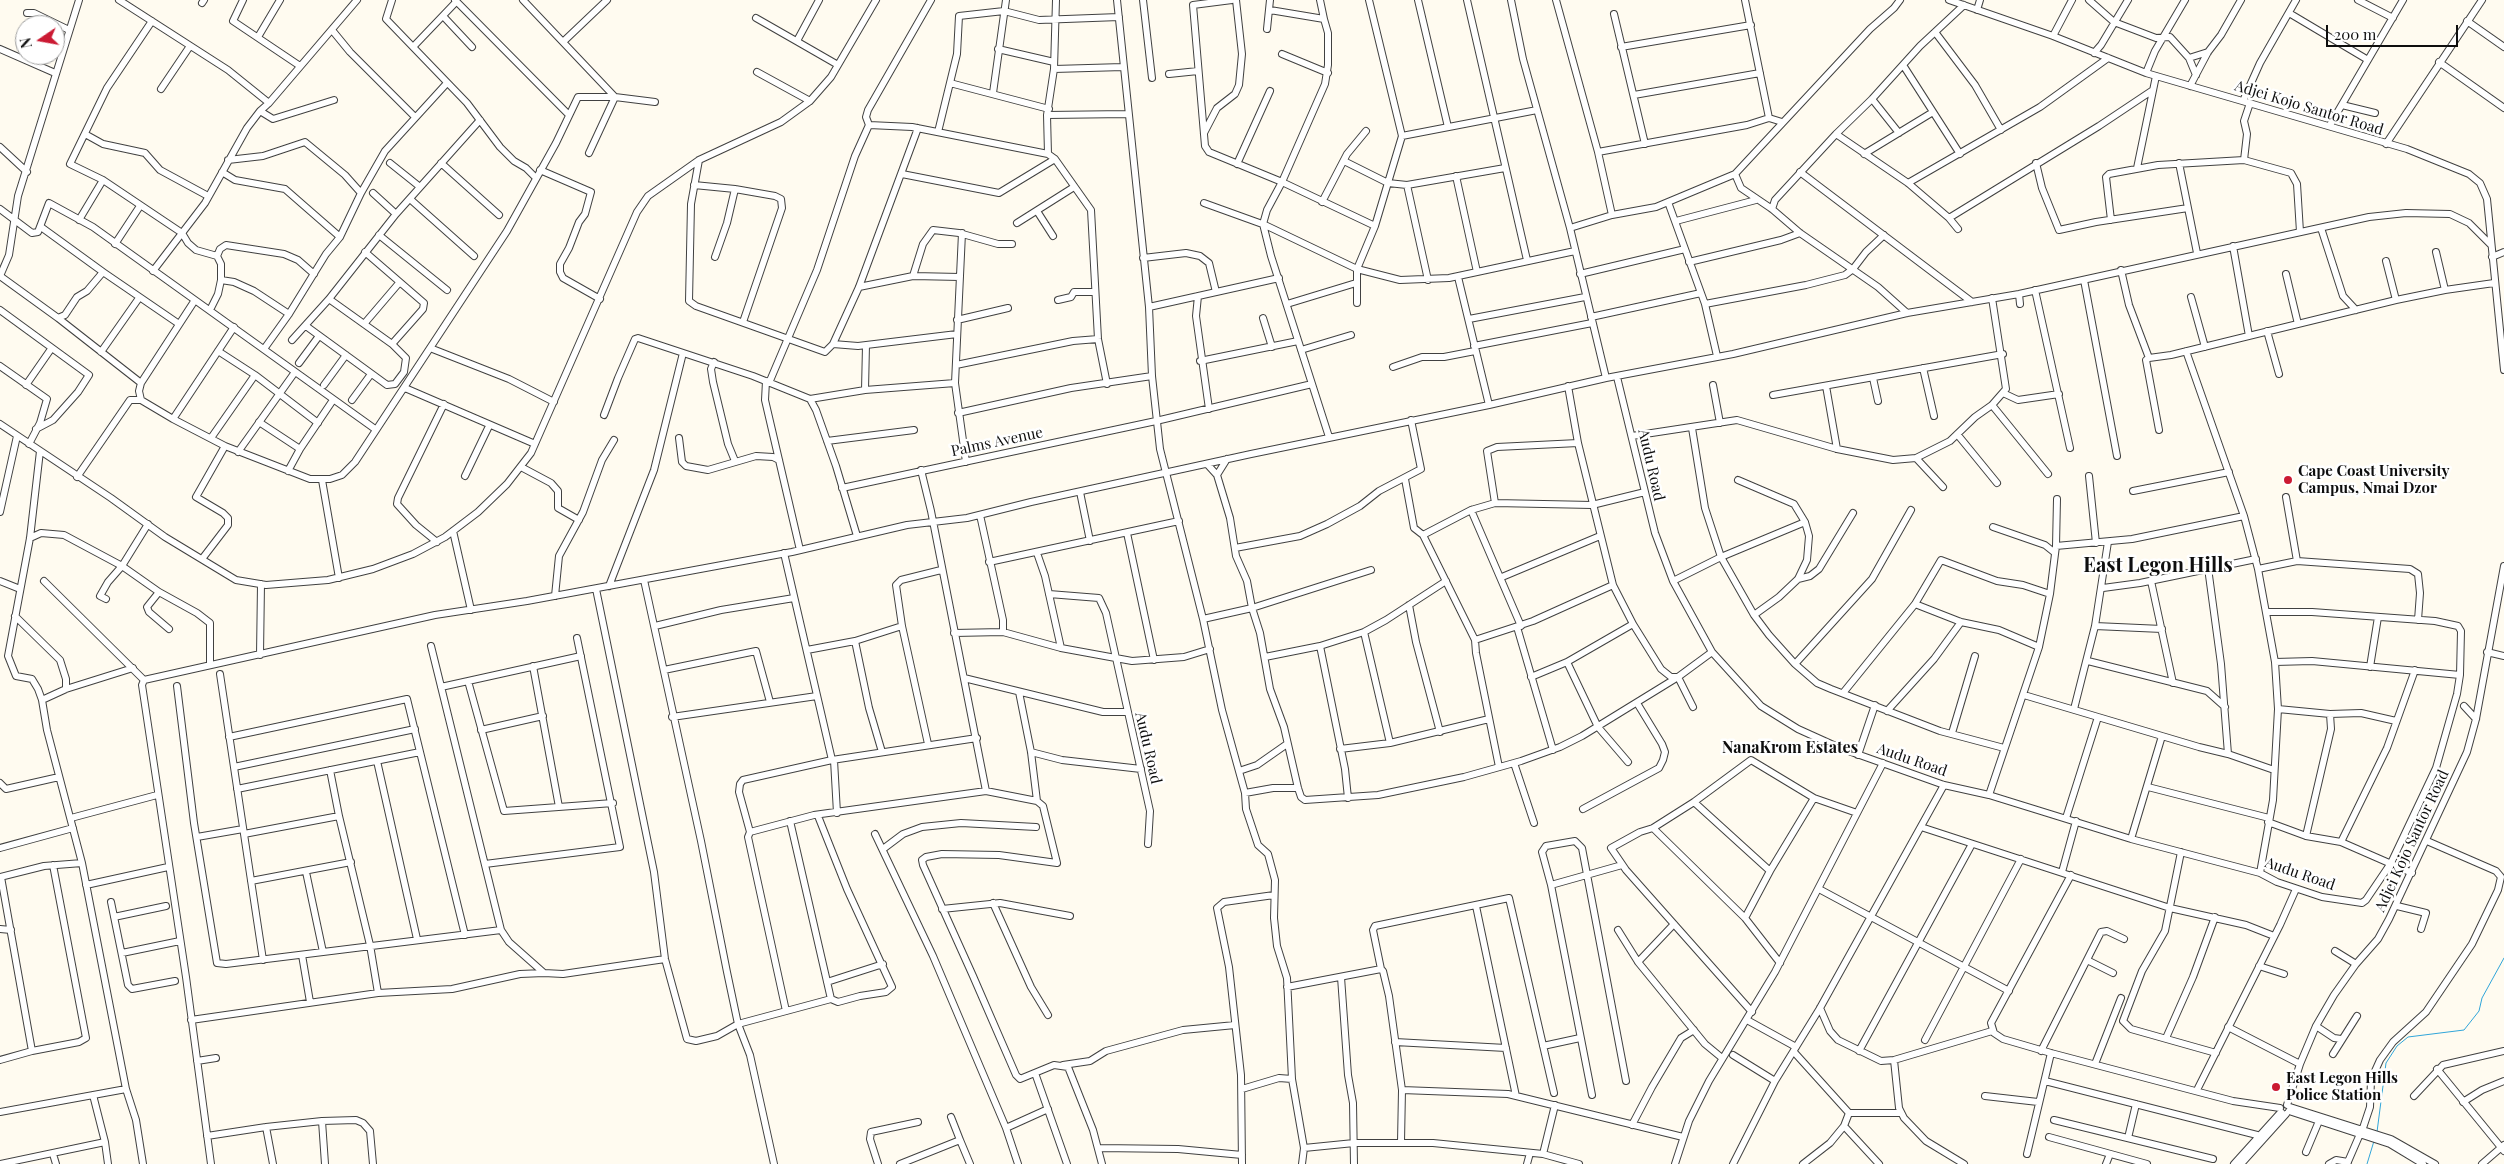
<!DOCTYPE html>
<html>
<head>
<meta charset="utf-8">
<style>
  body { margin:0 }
  #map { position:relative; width:2504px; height:1164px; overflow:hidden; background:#fffbf0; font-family:"Playfair Display",serif }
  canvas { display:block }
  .north { position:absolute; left:15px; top:15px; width:50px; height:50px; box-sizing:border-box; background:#fff; border:1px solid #9f9f9f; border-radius:50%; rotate:258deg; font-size:14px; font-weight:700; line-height:20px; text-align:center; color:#0e0e0e }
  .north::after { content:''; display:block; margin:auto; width:18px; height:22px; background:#cb1a33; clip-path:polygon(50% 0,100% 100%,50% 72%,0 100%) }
  .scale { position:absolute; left:2326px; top:25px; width:132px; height:22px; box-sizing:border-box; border:2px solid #0e0e0e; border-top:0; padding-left:6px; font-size:15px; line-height:18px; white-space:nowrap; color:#0e0e0e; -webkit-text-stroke:4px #fff; paint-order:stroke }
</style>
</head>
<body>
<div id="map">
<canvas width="2504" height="1164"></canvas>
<div class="north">N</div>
<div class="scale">200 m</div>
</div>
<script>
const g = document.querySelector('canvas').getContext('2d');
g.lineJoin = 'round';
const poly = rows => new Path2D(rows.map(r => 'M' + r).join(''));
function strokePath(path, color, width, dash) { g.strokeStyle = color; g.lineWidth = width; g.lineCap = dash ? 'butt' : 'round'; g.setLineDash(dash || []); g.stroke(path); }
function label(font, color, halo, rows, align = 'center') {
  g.font = font + ' "Playfair Display",serif'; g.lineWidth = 5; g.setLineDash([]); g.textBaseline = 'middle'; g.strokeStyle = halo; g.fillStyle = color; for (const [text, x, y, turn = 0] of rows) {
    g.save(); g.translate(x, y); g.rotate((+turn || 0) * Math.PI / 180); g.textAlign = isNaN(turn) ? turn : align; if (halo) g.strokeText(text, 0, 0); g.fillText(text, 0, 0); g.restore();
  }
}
strokePath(poly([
  [2377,1132,2386,1063,2397,1046,2408,1037,2464,1030,2479,1011,2482,998,2504,958],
  [2367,1164,2374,1141]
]), '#30a5d9', 1);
const minor = poly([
  [119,0,228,70,269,103],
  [243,0,233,21,300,66],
  [392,0,386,19,467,103,500,147,514,161,526,168,536,178],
  [455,0,568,114],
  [523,0,615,97,589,153],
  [819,0,798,39,798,42,838,65],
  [1117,0,1149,307,1152,376,1160,449,1203,619,1222,710,1245,793,1246,809,1258,845,1268,854,1275,880,1274,918,1277,946,1287,978,1292,1079,1304,1148,1302,1164],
  [1143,0,1152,78],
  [1232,0,1193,5,1205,146,1209,152,1282,182,1375,226],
  [1320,0,1324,19],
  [1418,0,1448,127],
  [1467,0,1527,260],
  [1511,0,1523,59,1570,228,1606,378],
  [1556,0,1598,152,1612,215],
  [1745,0,1769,118],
  [1949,0,2053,36,2146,73,2407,149,2469,174,2480,183,2487,199,2504,370],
  [2089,0,2114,22,2156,38,2170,37,2189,58,2208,52],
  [2358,0,2393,18],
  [202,3,204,0],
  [1270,10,1324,19,1328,33,1328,65,1325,84,1282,182,1267,210,1263,224,1271,256,1329,437],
  [1977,10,1980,0],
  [27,13,34,13,69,30],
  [2289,13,2368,60],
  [1614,14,1645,144],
  [443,16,472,47],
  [756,18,798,42],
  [152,21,107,88,70,164,103,180,182,233,188,243,196,250,217,256,220,249,226,245,284,254,298,260,314,274],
  [2467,21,2504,47],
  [1267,29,1270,0],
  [332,30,350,52,415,117],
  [1935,32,1975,85,2001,130],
  [2053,36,2072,0],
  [258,37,280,0],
  [564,41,607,0],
  [413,47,456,2],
  [1621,47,1751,25],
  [0,49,55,73],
  [998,49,1054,62],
  [2094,53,2101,45,2128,0],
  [1282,54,1328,73],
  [2189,58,2196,75],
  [2439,62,2504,108],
  [1903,65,1960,154],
  [1054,69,1123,67],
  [757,72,810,101],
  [2146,73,2155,51,2185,0],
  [1169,74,1198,71],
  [950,83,1049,109],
  [2190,86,2208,52,2221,35,2241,0],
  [161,89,190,46],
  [993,93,1006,0],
  [1634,95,1760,73],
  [1872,99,1899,133],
  [2243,101,2260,63,2296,0],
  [2342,105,2375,113],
  [260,111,273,119,334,100],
  [1047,115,1128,114],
  [869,125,912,127,1048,154,1055,159,1091,210,1098,339,1107,384],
  [2330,125,2403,0],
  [938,132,957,54,959,16,1004,11,1039,20,1119,17],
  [1204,133,1217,108,1235,94,1239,85,1242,54,1236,0],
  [85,134,103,144,145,153,160,170,208,196],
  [1836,134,1908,183,1949,218,1958,229],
  [1402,136,1537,110],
  [2386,144,2482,0],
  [0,147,27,172],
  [1598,152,1747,125,1769,118,1782,122],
  [1048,154,1047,115,1054,69,1056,0],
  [1864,154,1933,112],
  [228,160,263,156,305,142,345,175,361,193],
  [699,160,691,204,689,301,696,306,825,352,833,344,859,287,918,128],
  [2244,160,2291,173,2297,184,2300,232],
  [1344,161,1388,183,1407,185,1505,168],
  [390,163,420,187],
  [441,163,499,215],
  [2036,163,2042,188,2059,230,2096,222,2188,208],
  [2179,163,2197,253],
  [1237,164,1270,91],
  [2137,168,2156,76],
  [540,170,591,192,585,214,579,222,569,248,560,264,560,272,563,278,600,299],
  [222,172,235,180,285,189,340,237],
  [1800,172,1972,302],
  [902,174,999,193,1055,159],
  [1735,174,1741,188,1772,209,1800,233,1878,287,1907,313],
  [1456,176,1477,272],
  [1908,183,2040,107,2108,58],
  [694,185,735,189,775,196,781,199,782,208,743,322],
  [1407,185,1428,280],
  [373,193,396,214],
  [410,199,474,256],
  [1322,202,1347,154,1366,131],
  [1668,202,1705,304,1717,356],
  [1204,203,1265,225,1357,269,1400,280,1449,278,1575,251],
  [0,209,32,233,38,232,49,203,93,227,375,429],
  [1772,209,1775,200,1836,134,1872,99,1920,46,1964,5],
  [1037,211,1053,236],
  [1949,218,2099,126,2153,90],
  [79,220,103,180],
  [2111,220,2106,177,2109,174,2158,165,2244,160,2247,134,2244,121,2250,103],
  [1676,221,1756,200],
  [1017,223,1074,187],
  [41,227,103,272,87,291,77,297,65,315,58,318,0,276,9,255,18,196,79,0],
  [1570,228,1612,215,1656,207,1735,174,1870,29,1894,8,1900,0],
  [2321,228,2343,296,2356,310],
  [962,233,955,383,966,462],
  [379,235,447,290],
  [115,244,140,206],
  [2233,246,2249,336],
  [365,252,424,303,423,309,392,344],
  [2436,252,2445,290],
  [715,257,727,223,735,189],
  [2492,257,2504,252],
  [1143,258,1186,253,1200,256,1209,263,1216,292],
  [2386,261,2396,300],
  [1689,262,1781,240,1800,233],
  [2121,270,2129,305,2149,358,2146,360,2159,430],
  [153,271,205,203,247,128,260,111,269,103,357,0],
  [103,272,179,324],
  [1580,274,1685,249],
  [2286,274,2298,324],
  [913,276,960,277],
  [1458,277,1489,405],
  [221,280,234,282,254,291,289,314],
  [2084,280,2117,456],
  [859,287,913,276,923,244,933,230,959,233,998,244,1012,244],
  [2035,290,2070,448],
  [2019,294,2020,304],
  [1198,296,1196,316,1209,409],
  [2191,297,2205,347],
  [1058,300,1071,297,1074,292,1094,292],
  [1357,303,1357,269,1375,226,1402,136,1369,0],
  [1287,304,1356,283],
  [1705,304,1806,285,1845,275,1853,269,1866,252,1884,235],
  [1149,307,1279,278],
  [0,310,89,375,78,392,53,420,36,429],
  [210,310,218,294,221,280,221,264,217,256],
  [1591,317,1701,293],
  [58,318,141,383],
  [1263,318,1272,347],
  [1469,319,1585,297],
  [957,320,1008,308],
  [364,324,399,283],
  [306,326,387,385,395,384,404,372,406,358,392,344,329,299],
  [2267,331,2279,374],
  [292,340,329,299,396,214,480,120],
  [833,344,858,346,957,334],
  [1474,346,1592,323],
  [430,348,509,379,554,402],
  [264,349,289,314,326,254,340,237,361,193,385,151,447,83],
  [1301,350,1351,335],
  [218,351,255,375,318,423],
  [2186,351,2244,516,2258,569,2275,662,2278,709,2273,800,2260,873],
  [101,352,139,298],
  [2149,358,2171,355,2396,300,2445,290,2494,283],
  [1200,361,1298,341],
  [714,362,711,369,713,382,728,444,735,461],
  [299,363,319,336],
  [956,365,1073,341,1098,339],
  [0,366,47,399,40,423,29,444],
  [1393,367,1422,357,1444,357,1475,351],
  [1923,368,1934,416],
  [1617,377,1655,533,1673,581,1712,652,1761,706,1798,729,1840,748,1944,785,1989,795,2131,839,2260,873,2277,882,2322,897,2362,903,2366,900,2391,863,2436,768,2457,694,2460,675,2461,631,2458,626,2435,621,2312,612,2267,612],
  [1873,378,1878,401],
  [766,381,765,400,800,550],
  [769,383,817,270,855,156,869,125,866,117,868,110,931,0],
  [26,385,51,349],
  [324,385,346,355],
  [1713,385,1720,423],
  [1568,386,1578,443,1613,585,1633,624,1661,669,1671,677,1678,677,1712,652],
  [1826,386,1837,449],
  [405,388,535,444],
  [865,390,866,345],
  [2003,393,2018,400,2059,394],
  [1773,395,2003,354],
  [810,399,865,390,955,383],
  [352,400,371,374],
  [1992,405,2048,474],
  [958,413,1071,388,1152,376],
  [604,415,618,378,635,339,638,338,753,376,810,399,816,410,836,466,857,536],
  [173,419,141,400,139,391,141,383,195,300],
  [259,422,300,449],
  [0,424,111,498,165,537,236,580,266,585,328,580,373,569,413,554,445,537,478,512,507,484,531,453,637,212,648,196,699,160,781,122,810,101,831,77,876,0],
  [1692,428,1705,508,1721,557,1754,615,1769,635,1795,664,1817,683,1831,689,1940,731,2004,748],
  [1957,434,1997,483],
  [1632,436,1737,420,1837,449,1893,460,1916,458,1950,441,1975,417,1992,405,2006,389,1992,298],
  [211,438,255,375],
  [679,438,682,462,686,466,708,470,756,456,773,457,779,460],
  [827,441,914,430],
  [225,446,310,479,330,479,342,475,355,462,507,231,556,143,578,97,615,97,655,102],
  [40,451,30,538,8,656,16,676,32,679,38,689,42,700],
  [238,452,295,372],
  [1916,458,1943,487],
  [1207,464,1217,475,1230,518,1236,556,1247,581,1252,608,1371,570],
  [521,467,551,483,558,491,558,508,579,520],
  [921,470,931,511,986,791],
  [288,471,300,449,333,400],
  [1217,475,1227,459],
  [465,476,489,426],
  [2089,476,2096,543],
  [77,477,130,400,141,400],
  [1405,479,1414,528,1423,535,1475,640,1476,653,1499,767],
  [322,480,339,578],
  [1738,480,1794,504,1805,522,1809,536,1807,560,1798,579,1779,597,1754,615],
  [842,488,1156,421,1312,384],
  [2133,491,2229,472],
  [1080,492,1090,541],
  [2286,497,2297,561],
  [1495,503,1487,451,1497,447,1578,443],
  [1471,510,1521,626],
  [0,512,17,436],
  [980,515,1003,620,1003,632],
  [1993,527,2045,545,2055,553],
  [453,531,471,610],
  [1127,533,1154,660],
  [1423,535,1471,510,1495,503,1592,505,1645,492],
  [30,538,41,533,64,535,122,566,159,592,197,613,210,623,210,665],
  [437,542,416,525,397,504,398,498,444,404],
  [2056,546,2057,499],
  [1235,548,1300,536,1327,524,1360,506,1379,491,1421,469,1411,420],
  [784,553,832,760],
  [1037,553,1045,576,1061,648],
  [202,559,228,525,228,518,223,513,196,497,225,446,173,419,234,327],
  [989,562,1179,521],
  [2208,568,2221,664,2228,754],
  [2258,569,2297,561,2410,569,2418,574,2420,593,2418,620],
  [1502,577,1600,536],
  [1798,579,1810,576,1819,569,1853,513],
  [644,580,701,841,727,972,738,1024,750,1055,774,1164],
  [0,581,20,589],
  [44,581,144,680],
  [1673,581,1721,557,1805,522],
  [2151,581,2173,683],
  [609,586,654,470,683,353],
  [2103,588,2140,583,2256,559],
  [596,589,654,872,665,959,687,1039,696,1041,717,1036,738,1024,831,999,838,1002,860,996,886,992,892,987,847,889,818,816],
  [159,592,147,607,149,612,169,629],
  [1049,594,1099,598,1106,613,1150,811,1148,844],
  [555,596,559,556,583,512,602,460,614,440],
  [106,599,100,596,108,582,122,566,148,524],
  [1915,604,1961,622,1999,630,2039,647],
  [1409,605,1416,642,1440,732],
  [15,616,60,660,66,679,66,689],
  [1203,619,1252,608,1260,633,1270,689,1284,727,1298,788,1301,797,1305,800,1378,795,1464,777,1521,761,1560,747,1582,736,1678,677,1693,707],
  [655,626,721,610,794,598],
  [2095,626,2162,629],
  [1517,627,1553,750],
  [1364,632,1390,743],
  [954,633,1003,632,1061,648,1132,661,1184,657,1210,649],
  [1475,640,1533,621,1613,585],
  [431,646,501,930,509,942,544,973,563,974,665,959],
  [1320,646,1345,769,1348,798],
  [807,650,855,641],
  [2487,652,2504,656],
  [260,655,261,584],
  [1265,657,1320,646,1364,632,1386,620,1446,581],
  [2088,661,2207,691,2225,707],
  [1567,662,1598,727,1628,762],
  [2275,662,2312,661,2460,675],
  [1795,664,1872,579,1911,510],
  [533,666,559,807],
  [2370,667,2378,617],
  [133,668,66,689,42,700,47,730,82,863,126,1089,136,1120,143,1164],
  [664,670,756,651,770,702],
  [220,674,244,834],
  [1531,677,1567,662,1633,624],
  [964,678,1103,712,1127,712],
  [468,681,504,811,613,803],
  [177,686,194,823,217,963,226,964,501,930],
  [441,687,581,656],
  [1019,692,1031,752,1037,801],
  [1843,693,1915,604,1941,560,1997,581,2023,585,2050,594],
  [2024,695,2199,747,2228,754,2274,770],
  [2464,706,2476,719],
  [2074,709,2095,626,2108,542],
  [2278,709,2330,714,2361,713,2396,721],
  [1887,711,1934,659,1961,622],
  [672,717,817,696],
  [481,730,543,716],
  [1952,733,1975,656],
  [229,737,407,699,465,935],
  [928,744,902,626,896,585,901,580,941,570],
  [1340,749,1390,743,1489,719],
  [882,752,869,708,855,641,902,626],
  [1031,752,1062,760,1141,769],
  [1858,755,1875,705],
  [834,760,837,813],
  [377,761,417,939],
  [1514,763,1534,823],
  [234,767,415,729],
  [330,770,339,816],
  [1239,771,1257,765,1287,744],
  [0,783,6,789,59,777],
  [2148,787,2269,818],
  [237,789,420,752],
  [1245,793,1273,788,1298,788],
  [1989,795,2039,647,2050,594,2056,546,2132,539,2244,516],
  [1694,802,1770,871],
  [1583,809,1659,768,1663,760,1665,752,1662,744,1637,703],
  [71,818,157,795],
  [2066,818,2098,717],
  [790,821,831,999],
  [2268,822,2306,836,2341,842,2412,873],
  [1921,827,2170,908,2246,925,2274,936],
  [1653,828,1745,918,1780,963],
  [750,832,739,792,740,784,743,780,832,760,977,738],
  [875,834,933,956,1006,1128,1018,1164],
  [2306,836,2331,729,2330,714],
  [197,837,243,829],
  [2131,839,2162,736],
  [2341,842,2387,748,2415,670],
  [0,848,73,828],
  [883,849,903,834,922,827,961,823,1036,827],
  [2181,852,2165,931,2142,971,2123,1021,2131,1029,2216,1053],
  [485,864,620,847,577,638],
  [306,872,323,952],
  [2062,872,2076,821],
  [2071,875,1991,1023,1994,1033,2003,1039,2051,1053,2233,1101,2280,1108],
  [0,877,44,866,82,863],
  [1,877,32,1051],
  [251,881,351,862],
  [86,885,168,867],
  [1551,885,1622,865],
  [1819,889,2009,991],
  [111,902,128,985,132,989,175,981],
  [993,903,1031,987,1048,1015],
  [1476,906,1516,1096],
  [2397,906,2426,913,2421,929],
  [942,909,1000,903,1070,916],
  [114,917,166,906],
  [1745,918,1770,871,1814,798],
  [0,929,11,930],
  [1618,930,1638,962,1705,1044,1722,1058],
  [2335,951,2356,964],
  [122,953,180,941],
  [302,955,310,1002],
  [263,960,244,834,339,816,370,945,378,993],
  [2087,960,2113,973],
  [1638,962,1674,924],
  [2259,966,2284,974],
  [1381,969,1373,930,1375,926,1509,898,1554,1093],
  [1341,977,1348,1075,1353,1103,1354,1164],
  [827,982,883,964],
  [1287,987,1381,969,1383,971,1389,996,1402,1090,1401,1142],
  [1820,1008,1830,1031,1838,1040,1881,1061,1894,1060,1992,1031],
  [786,1011,748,837,750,832,814,815,986,791,1037,801,1043,806,1057,863,999,855,942,854,926,857,922,860,923,865,973,976,1016,1075,1020,1079,1054,1065,1068,1067,1093,1130,1102,1164],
  [1752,1012,1626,870,1611,848,1640,832,1653,828,1694,802,1751,760,1814,798,1857,813],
  [191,1020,378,993,452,989,520,974,544,973],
  [1747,1020,1796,1047],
  [2316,1026,2334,1038,2341,1039],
  [2228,1027,2300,1064],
  [2166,1038,2193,977,2215,917],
  [1925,1040,2021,859],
  [1395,1042,1506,1048],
  [1543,1046,1580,1038],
  [1859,1051,1972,844],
  [2041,1051,2101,932,2107,931,2124,939],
  [1794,1052,1849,1113,1901,1113],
  [2333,1054,2357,1016],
  [1733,1055,1775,1081],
  [0,1060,32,1051,79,1042,86,1038,53,865],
  [1894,1060,1899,1108,1904,1118,1926,1141,1964,1164],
  [197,1061,216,1058],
  [2095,1064,2121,998],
  [1063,1065,1090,1061,1106,1051,1183,1030,1235,1025],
  [2437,1069,2504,1151],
  [1035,1073,1067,1164],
  [2045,1081,2261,1136],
  [1242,1089,1279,1078,1292,1079],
  [1402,1090,1508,1094,1683,1137],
  [2197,1090,2280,925,2296,889],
  [1592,1095,1551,885,1542,852,1546,846,1575,841,1582,848,1626,1081],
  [1985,1096,2038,1102],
  [2414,1096,2443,1065,2504,1051],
  [2463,1102,2482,1090,2504,1081],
  [2287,1105,2300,1064,2316,1026,2334,995,2356,964,2378,939,2389,919,2467,752,2476,719,2504,566],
  [2290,1107,2391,1139,2435,1164],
  [2289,1111,2390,1144,2423,1164],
  [0,1112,126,1089],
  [951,1117,960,1140],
  [2054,1120,2213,1159],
  [322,1121,325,1164],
  [1632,1125,1652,1087,1681,1038,1694,1030],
  [1844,1126,1879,1164],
  [266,1127,273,1164],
  [1006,1128,1048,1109],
  [2363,1128,2370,1107,2371,1080,2380,1060,2393,1042,2426,1012,2472,944,2498,890,2501,877,2496,871,2427,841],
  [207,1136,266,1127,322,1121,356,1120,363,1123,370,1131,373,1164],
  [2049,1137,2147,1164],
  [2128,1138,2136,1104],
  [105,1142,108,1164],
  [1099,1148,1178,1149,1242,1155],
  [1304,1148,1354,1143,1433,1143,1543,1154,1579,1164],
  [2306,1152,2319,1121],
  [53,1154,56,1164],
  [1543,1154,1555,1105],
  [2027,1154,2051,1053],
  [0,1164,105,1142,93,1095],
  [211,1164,186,977,142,685,144,680,435,615,527,601,792,552,907,525,967,518,1031,502,1251,454,1489,405,1606,378,1733,354,1907,313,2019,294,2369,217,2406,213,2450,214,2469,223,2491,245],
  [878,1164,870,1139,871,1132,918,1122],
  [900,1164,960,1140,970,1164],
  [1242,1164,1241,1075,1229,967,1217,908,1224,902,1274,895],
  [1527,1164,1530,1153],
  [1675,1164,1689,1121,1709,1081,1775,972,1883,763],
  [1733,1164,1775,1081,1820,1008,1944,785],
  [1803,1164,1830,1143,1844,1126,1849,1113],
  [2106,1164,2110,1154],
  [2234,1164,2281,1112],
  [2241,1164,2286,1114],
  [2329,1164,2336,1160,2348,1162],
  [2347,1164,2360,1134],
  [2482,1164,2504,1145]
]);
strokePath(minor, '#414141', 8);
strokePath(minor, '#fff', 6);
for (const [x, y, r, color] of [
  [2288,480,5,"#cb1a33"],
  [2276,1087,5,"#cb1a33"]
]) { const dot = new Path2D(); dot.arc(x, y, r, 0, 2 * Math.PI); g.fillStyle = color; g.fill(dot); strokePath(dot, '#fff', 2); }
label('15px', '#0e0e0e', '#fff', [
  ["Adjei Kojo Santor Road",2309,108,17],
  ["Palms Avenue",997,442,-12],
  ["Audu Road",1651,465,77],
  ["Audu Road",1148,748,77],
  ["Audu Road",1912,760,19],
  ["Adjei Kojo Santor Road",2412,841,-65],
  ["Audu Road",2300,874,19]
]);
label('bold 15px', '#0e0e0e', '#fff', [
  ["Cape Coast University",2298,471],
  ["Campus, Nmai Dzor",2298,488],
  ["East Legon Hills",2286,1078],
  ["Police Station",2286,1095]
], 'left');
label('bold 16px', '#0e0e0e', '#fff', [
  ["NanaKrom Estates",1790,748]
]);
label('bold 20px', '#0e0e0e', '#fff', [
  ["East Legon Hills",2158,566]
]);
</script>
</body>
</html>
